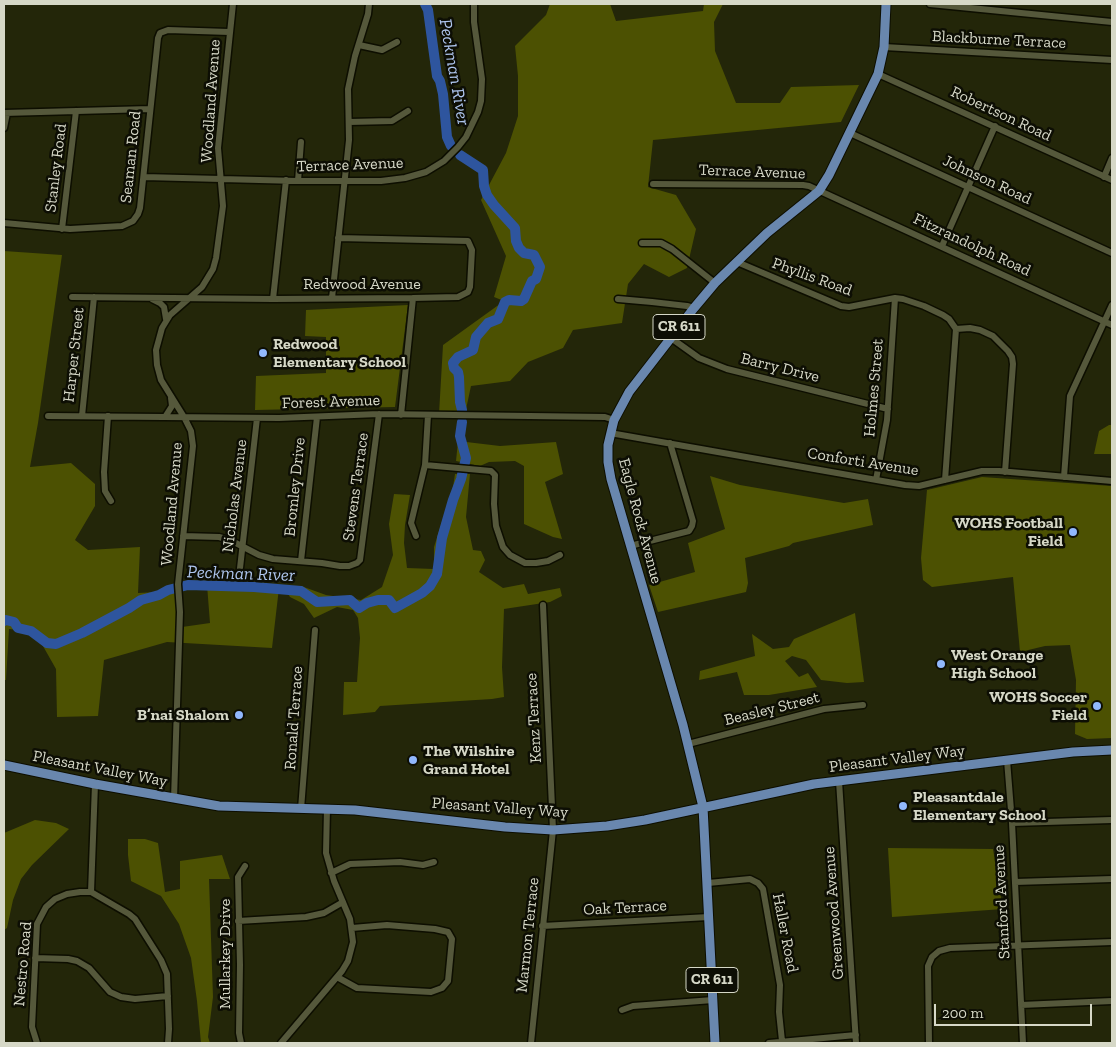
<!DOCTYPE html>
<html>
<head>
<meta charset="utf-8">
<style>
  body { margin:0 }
  #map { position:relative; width:1116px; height:1047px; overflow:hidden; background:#232609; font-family:"Zilla Slab",serif }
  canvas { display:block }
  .frame { position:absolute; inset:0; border:5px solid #d6d8c7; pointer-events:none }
  .scale { position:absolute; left:934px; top:1004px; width:158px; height:22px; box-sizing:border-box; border:2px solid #d6d8c7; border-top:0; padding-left:6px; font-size:15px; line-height:18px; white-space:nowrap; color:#d6d8c7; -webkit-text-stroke:4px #0d0e04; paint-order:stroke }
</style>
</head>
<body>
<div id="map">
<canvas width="1116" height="1047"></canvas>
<div class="frame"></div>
<div class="scale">200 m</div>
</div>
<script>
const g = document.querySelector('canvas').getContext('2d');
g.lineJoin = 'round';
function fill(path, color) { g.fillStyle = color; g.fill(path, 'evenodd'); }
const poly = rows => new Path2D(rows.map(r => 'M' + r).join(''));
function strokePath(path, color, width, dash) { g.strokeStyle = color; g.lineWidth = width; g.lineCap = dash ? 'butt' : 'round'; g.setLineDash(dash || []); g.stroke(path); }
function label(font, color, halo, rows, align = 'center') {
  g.font = font + ' "Zilla Slab",serif'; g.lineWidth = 5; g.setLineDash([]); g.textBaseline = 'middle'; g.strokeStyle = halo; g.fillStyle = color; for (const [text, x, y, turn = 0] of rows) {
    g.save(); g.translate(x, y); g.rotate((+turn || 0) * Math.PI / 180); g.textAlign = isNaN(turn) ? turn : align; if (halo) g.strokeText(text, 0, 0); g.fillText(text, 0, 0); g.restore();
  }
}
fill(poly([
  [550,4,610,4,616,21,703,11,704,4,723,4,714,22,715,51,736,103,780,103,791,87,859,85,841,122,653,140,648,187,676,195,696,229,687,268,669,277,644,264,628,284,622,323,573,330,563,348,528,362,510,381,471,386,465,414,439,414,443,345,504,301,494,297,506,256,481,200,506,153,518,116,518,76,515,46,546,15],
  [4,251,62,255,38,423,30,467,71,463,95,484,95,506,75,540,88,550,140,547,138,593,179,591,182,627,210,623,207,585,279,588,272,648,167,642,104,660,98,716,57,717,56,669,35,632,9,629,6,680,4,680],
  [408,305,395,407,255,410,256,376,326,373,326,337,305,336,306,310],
  [1109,425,1112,425,1112,454,1094,454,1099,431],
  [458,441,500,446,556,442,563,474,545,482,562,539,553,537,524,524,524,466,515,461,489,462,480,466,456,461],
  [455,474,470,474,466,517,473,550,481,551,485,560,479,572,503,588,524,584,528,594,560,588,562,596,550,602,504,609,502,667,504,697,492,699,380,706,375,712,343,715,344,682,357,682,360,638,358,618,353,610,337,607,314,618,304,604,290,597,283,586,301,586,326,595,361,600,382,587,393,555,389,524,394,494,410,495,405,525,404,543,407,568,434,569,434,547,453,487],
  [710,476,740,485,844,503,868,499,873,525,793,543,789,546,745,558,748,583,746,592,658,612,649,585,695,572,688,543,725,529],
  [982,477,1112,486,1112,738,1087,739,1075,734,1076,680,1070,645,1045,646,1020,652,1013,577,932,587,923,580,921,558,927,490],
  [855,613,864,682,847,683,821,680,806,660,792,656,785,661,799,677,808,673,817,687,769,695,744,695,737,672,699,680,700,671,755,656,752,634,773,649,789,647,794,639],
  [35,820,56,823,69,829,32,865,21,879,13,900,7,928,4,930,4,833],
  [128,839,145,839,158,843,165,892,180,889,180,861,222,855,230,879,209,879,213,997,208,1037,210,1043,201,1043,197,1001,191,958,179,924,161,896,131,881,128,855],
  [888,848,993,849,1003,909,892,917]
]), '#4c5102');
strokePath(poly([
  [425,4,428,10,437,76,440,81,443,94,447,137,451,146],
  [460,155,483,170,484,186,487,195,494,205,515,228,516,241,519,248,524,253,534,255,540,267,536,279,532,281,524,299,521,301,509,300,505,302,498,319,488,323,476,337,473,350,458,357,453,363,454,368,458,372,459,377,460,402,462,410],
  [4,621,6,620,14,622,18,628,31,631,47,643,56,644,82,633,129,608,141,600,159,595,168,590,188,585,254,587,301,591,317,602,350,600,359,608,367,603,378,600,389,600,395,608,422,593,430,586,437,574,442,538,453,500,461,479,466,458,460,436,462,422]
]), '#2e559e', 10);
const minor = poly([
  [930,4,1112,22],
  [359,45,382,50,397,42],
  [884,47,1112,60],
  [878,74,1112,180],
  [4,113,150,109],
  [349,122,392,121,408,111],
  [4,128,7,113],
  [850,133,1112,253],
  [144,177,298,181,381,181,405,178,426,172,444,161,458,147,466,137,478,112,481,101,482,79,474,22,474,4],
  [1104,177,1112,158],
  [298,181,301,142],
  [653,184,803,185,809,186,1112,325],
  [4,223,70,229,122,226,133,221,138,214,140,208,158,38,160,33,168,30,229,32],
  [62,229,76,111],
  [642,243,661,243,672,249,715,283],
  [942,246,995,126],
  [737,262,841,306,849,307,895,298,903,299,924,306,943,315,949,319,956,329],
  [72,297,273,299,413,298,458,297,468,292,470,287,472,250,468,241,338,238],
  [332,298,349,140,348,89,355,56,368,14,369,4],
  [152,299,160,303,164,307,166,319],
  [273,299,286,180],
  [618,299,652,302,687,306,694,308],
  [956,329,970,328,980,330,993,336,1008,351,1012,357,1013,364,1005,472],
  [671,338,699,358,727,369,888,409],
  [401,415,413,298],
  [48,416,279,418,379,414,605,417,614,420],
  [82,416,94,297],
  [108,416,104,472,105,491,111,501],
  [165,417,172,406,171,398],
  [610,433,905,485,919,486,982,471,999,471,1112,481],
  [425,465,491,471,495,475,494,504,496,526,503,547,510,555,525,563,536,563,548,561,560,555],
  [1064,477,1070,396,1112,305],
  [876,480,887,420,895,298],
  [945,480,956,329],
  [183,536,219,537,230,540,259,555,273,559,322,563,340,566,349,566,357,563,360,560,379,414],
  [416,536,411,523,425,465,428,415],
  [630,546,689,531,692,526,693,521,670,443],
  [301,561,317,417],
  [239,577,257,418],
  [688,744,824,709,863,705],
  [1007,760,1012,823,1023,1043],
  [839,781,856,1043],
  [174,799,180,612,178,584,193,446,191,431,184,417,161,380,157,365,156,350,162,328,170,315,202,287,213,269,216,258,223,206,218,148,233,4],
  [301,809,315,630],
  [1012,823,1112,820],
  [331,873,350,864,400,862,423,865,434,862],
  [1015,882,1112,879],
  [708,883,750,879,758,883,763,889,780,985,779,1012,782,1041],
  [91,892,95,784],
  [238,921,306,917,324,913,343,902],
  [542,926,709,917],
  [35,958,68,959,77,961,89,968,110,992,121,997,135,999,168,996],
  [337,977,357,988,431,992,442,988,448,981,452,939,448,932,435,929,387,925,352,928],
  [1021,1005,1112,1001],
  [622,1010,633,1006,713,1000],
  [37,1043,32,1027,37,924,46,907,55,899,67,894,80,892,91,892,129,914,135,919,161,960,167,974,169,1029,168,1043],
  [241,1043,239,1033,240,965,238,877,245,866],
  [281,1043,342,971,348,961,353,942,350,919,334,881,326,853,327,809],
  [531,1043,553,830,543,605],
  [769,1043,856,1035],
  [929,1043,928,966,932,957,939,951,950,948,1112,942]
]);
const major = poly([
  [4,765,95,784,219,806,355,810,505,827,553,830,607,826,645,820,814,784,1073,752,1112,750],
  [715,1043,703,807,683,725,611,479,608,462,608,445,614,420,629,392,694,308,715,283,767,233,819,191,829,175,878,74,884,47,886,4]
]);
strokePath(minor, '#0d0e00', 9);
strokePath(major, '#0d0e00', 11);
strokePath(minor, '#55583b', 6);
strokePath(major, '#6987ae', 9);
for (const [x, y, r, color] of [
  [263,353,5,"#91b8fd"],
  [1073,532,5,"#91b8fd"],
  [941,664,5,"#91b8fd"],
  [1097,706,5,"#91b8fd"],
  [239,715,5,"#91b8fd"],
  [413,760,5,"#91b8fd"],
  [903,806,5,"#91b8fd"]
]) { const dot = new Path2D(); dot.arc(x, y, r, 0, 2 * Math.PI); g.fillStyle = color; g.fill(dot); strokePath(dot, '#0d0e04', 2); }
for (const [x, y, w] of [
  [679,327,52],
  [712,980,52]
]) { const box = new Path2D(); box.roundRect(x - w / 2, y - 12.5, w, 25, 4); g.fillStyle = '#0d0e04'; g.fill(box); strokePath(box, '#d6d8c7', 1); }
label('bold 15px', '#d6d8c7', null, [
  ["CR 611",679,327],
  ["CR 611",712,980]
]);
label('16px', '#d6d8c7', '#0d0e04', [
  ["Blackburne Terrace",999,40,3],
  ["Woodland Avenue",211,101,-86],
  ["Robertson Road",1001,114,25],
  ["Seaman Road",131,157,-84],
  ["Terrace Avenue",350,165,-2],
  ["Stanley Road",56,168,-83],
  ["Terrace Avenue",752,172,2],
  ["Johnson Road",987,180,25],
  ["Fitzrandolph Road",972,245,25],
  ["Phyllis Road",812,277,20],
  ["Redwood Avenue",362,284],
  ["Harper Street",74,355,-84],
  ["Barry Drive",780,368,14],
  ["Holmes Street",874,388,-85],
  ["Forest Avenue",331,402,-2],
  ["Conforti Avenue",863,462,9],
  ["Bromley Drive",295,487,-84],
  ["Stevens Terrace",356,487,-82],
  ["Nicholas Avenue",235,496,-83],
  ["Woodland Avenue",172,504,-85],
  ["Eagle Rock Avenue",640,521,75],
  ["Beasley Street",772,709,-14],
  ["Ronald Terrace",294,718,-86],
  ["Kenz Terrace",534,718,-93],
  ["Pleasant Valley Way",897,759,-7],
  ["Pleasant Valley Way",100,769,11],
  ["Pleasant Valley Way",500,808,4],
  ["Stanford Avenue",1002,902,-93],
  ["Oak Terrace",625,908,-3],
  ["Greenwood Avenue",834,913,-94],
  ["Haller Road",785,933,79],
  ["Marmon Terrace",528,935,-84],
  ["Mullarkey Drive",225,954,-90],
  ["Nestro Road",23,964,-85]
]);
label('bold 16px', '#d6d8c7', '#0d0e04', [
  ["Redwood",273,344],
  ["Elementary School",273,362],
  ["WOHS Football",1063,523,"right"],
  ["Field",1063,541,"right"],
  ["West Orange",951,655],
  ["High School",951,673],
  ["WOHS Soccer",1087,697,"right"],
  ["Field",1087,715,"right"],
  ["B’nai Shalom",229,715,"right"],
  ["The Wilshire",423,751],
  ["Grand Hotel",423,769],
  ["Pleasantdale",913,797],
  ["Elementary School",913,815]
], 'left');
label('italic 18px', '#aec5ed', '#0d0e04', [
  ["Peckman River",454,72,80],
  ["Peckman River",241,574,2]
]);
</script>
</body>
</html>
